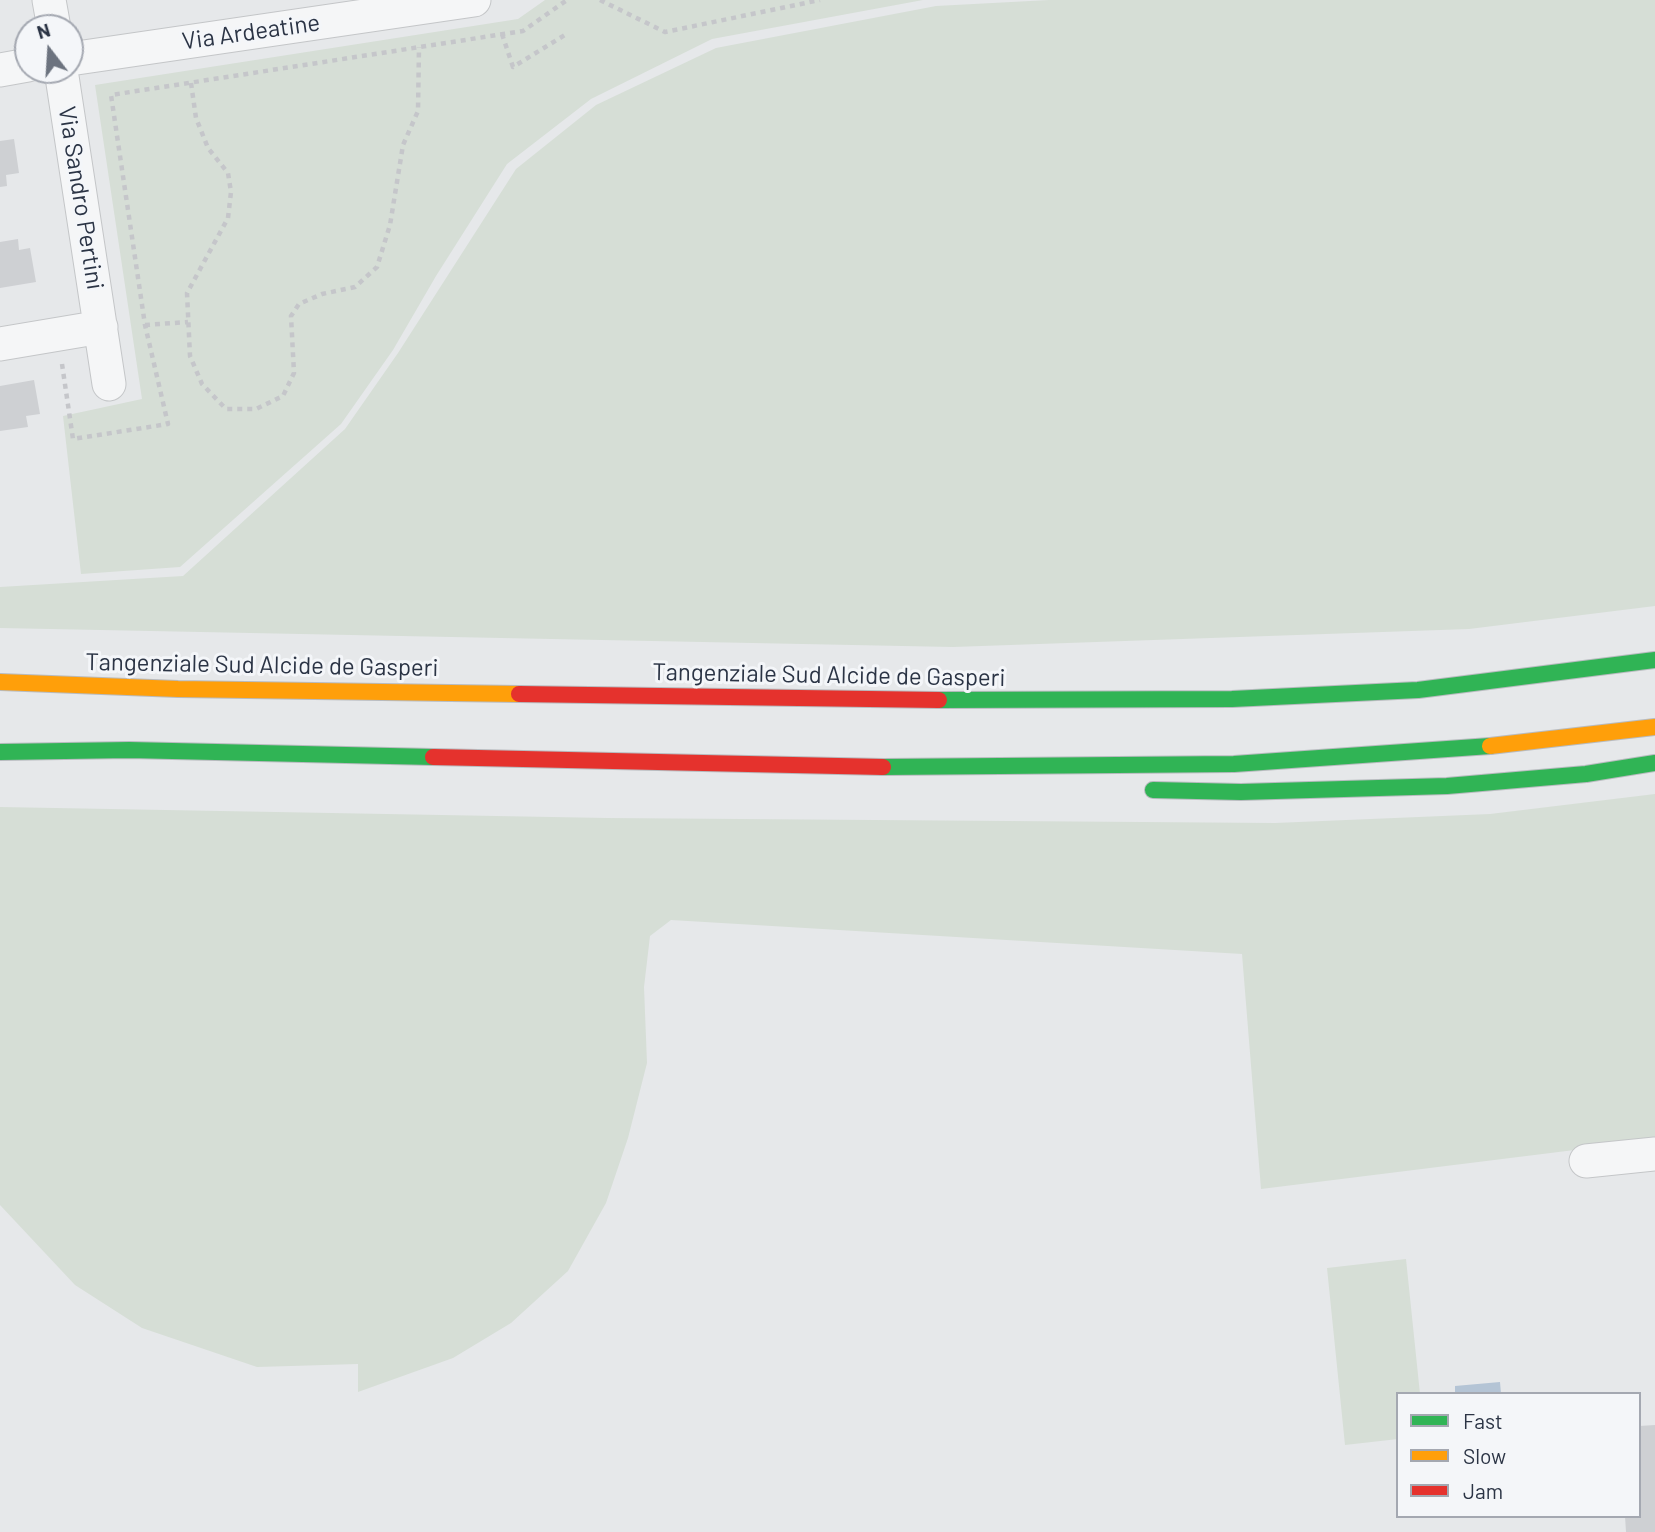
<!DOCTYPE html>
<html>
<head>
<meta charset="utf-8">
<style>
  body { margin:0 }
  #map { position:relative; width:1655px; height:1532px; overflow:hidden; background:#e6e8ea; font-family:Barlow,sans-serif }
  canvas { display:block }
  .legend { position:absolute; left:1396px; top:1392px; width:245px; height:126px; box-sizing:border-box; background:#f4f6f9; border:2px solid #a4a8b1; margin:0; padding:9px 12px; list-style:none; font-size:21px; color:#2b3445 }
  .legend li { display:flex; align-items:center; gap:14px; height:35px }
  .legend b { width:35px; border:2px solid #a4a8b1 }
  .north { position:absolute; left:14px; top:14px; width:70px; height:70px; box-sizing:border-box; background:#f4f6f9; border:2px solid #a4a8b1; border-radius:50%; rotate:343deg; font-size:19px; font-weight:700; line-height:28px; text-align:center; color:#2b3445 }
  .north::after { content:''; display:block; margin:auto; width:24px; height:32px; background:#6c737f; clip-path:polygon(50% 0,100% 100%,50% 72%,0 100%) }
</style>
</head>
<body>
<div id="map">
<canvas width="1655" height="1532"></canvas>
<ul class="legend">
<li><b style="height:9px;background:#30b455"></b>Fast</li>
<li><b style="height:9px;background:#ff9f0a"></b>Slow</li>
<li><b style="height:9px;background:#e5322d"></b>Jam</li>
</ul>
<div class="north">N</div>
</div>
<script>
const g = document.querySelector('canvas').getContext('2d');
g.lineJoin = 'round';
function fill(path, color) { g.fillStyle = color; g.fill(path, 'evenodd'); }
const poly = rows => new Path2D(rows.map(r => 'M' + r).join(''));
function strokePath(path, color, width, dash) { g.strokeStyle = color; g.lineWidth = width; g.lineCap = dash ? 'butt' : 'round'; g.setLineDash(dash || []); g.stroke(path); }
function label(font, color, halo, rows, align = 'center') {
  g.font = font + ' Barlow,sans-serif'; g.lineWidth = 6; g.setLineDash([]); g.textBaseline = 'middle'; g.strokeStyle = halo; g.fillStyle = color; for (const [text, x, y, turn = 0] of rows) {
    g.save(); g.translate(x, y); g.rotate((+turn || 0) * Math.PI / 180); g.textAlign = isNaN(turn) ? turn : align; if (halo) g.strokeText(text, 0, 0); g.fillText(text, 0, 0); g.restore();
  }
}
fill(poly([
  [545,0,923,0,712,39,591,99,507,164,436,276,393,350,341,424,180,567,81,574,63,416,142,399,95,85,518,19],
  [1049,0,1655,0,1655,606,1469,629,953,647,0,628,0,587,183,576,345,429,398,353,516,169,596,105,716,48,936,6],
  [1655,794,1655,1140,1261,1189,1242,954,671,920,650,936,644,987,647,1063,628,1138,606,1203,568,1271,511,1323,453,1358,358,1392,358,1364,257,1367,142,1328,75,1285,0,1205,0,807,607,818,1275,823,1490,814],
  [1406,1259,1420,1394,1398,1394,1398,1439,1345,1445,1327,1268]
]), '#d6ded6');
fill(poly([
  [1500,1382,1501,1394,1455,1394,1455,1386]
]), '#b4c4d5');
fill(poly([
  [14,139,19,173,6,175,7,186,0,187,0,141],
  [18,239,19,250,30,248,36,282,0,288,0,242],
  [34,380,40,414,26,416,28,427,0,431,0,386],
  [1655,1425,1655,1532,1626,1532,1625,1516,1639,1516,1639,1426]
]), '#ced0d3');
const street = poly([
  [49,0,54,28],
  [70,59,474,0],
  [0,70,28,65],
  [61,70,109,384],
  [0,344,101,327],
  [1586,1161,1655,1154]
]);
const fast = poly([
  [939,700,1232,699,1418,690,1655,660],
  [0,752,129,750,433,757],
  [883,767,1234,764,1490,746],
  [1153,790,1241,792,1447,786,1586,774,1655,763]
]);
const slow = poly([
  [0,682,178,689,519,694],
  [1490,746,1655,727]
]);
const jam = poly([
  [519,694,939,700],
  [433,757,883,767]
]);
strokePath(street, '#c4c6c8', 35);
strokePath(fast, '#b8bbbf', 18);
strokePath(slow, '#b8bbbf', 18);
strokePath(jam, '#b8bbbf', 18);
strokePath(poly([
  [600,0,665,32,820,0],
  [502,34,513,67,568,33],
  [191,83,196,118,208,148,228,173,231,192,228,218,187,293,190,356,202,384,226,409,256,409,283,396,294,373,291,316,299,304,322,294,355,287,377,267,390,225,403,145,418,111,419,47],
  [145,325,188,322],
  [62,364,73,439,168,424,145,325,111,95,523,31,567,0]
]), '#c5c6ca', 4.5, [5, 5]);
strokePath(street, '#f5f6f7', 33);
strokePath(fast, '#30b455', 16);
strokePath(slow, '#ff9f0a', 16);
strokePath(jam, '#e5322d', 16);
label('24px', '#2b3445', '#f4f6f9', [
  ["Via Ardeatine",251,32,-8],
  ["Via Sandro Pertini",81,198,81],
  ["Tangenziale Sud Alcide de Gasperi",262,665,1],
  ["Tangenziale Sud Alcide de Gasperi",829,675,1]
]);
</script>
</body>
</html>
